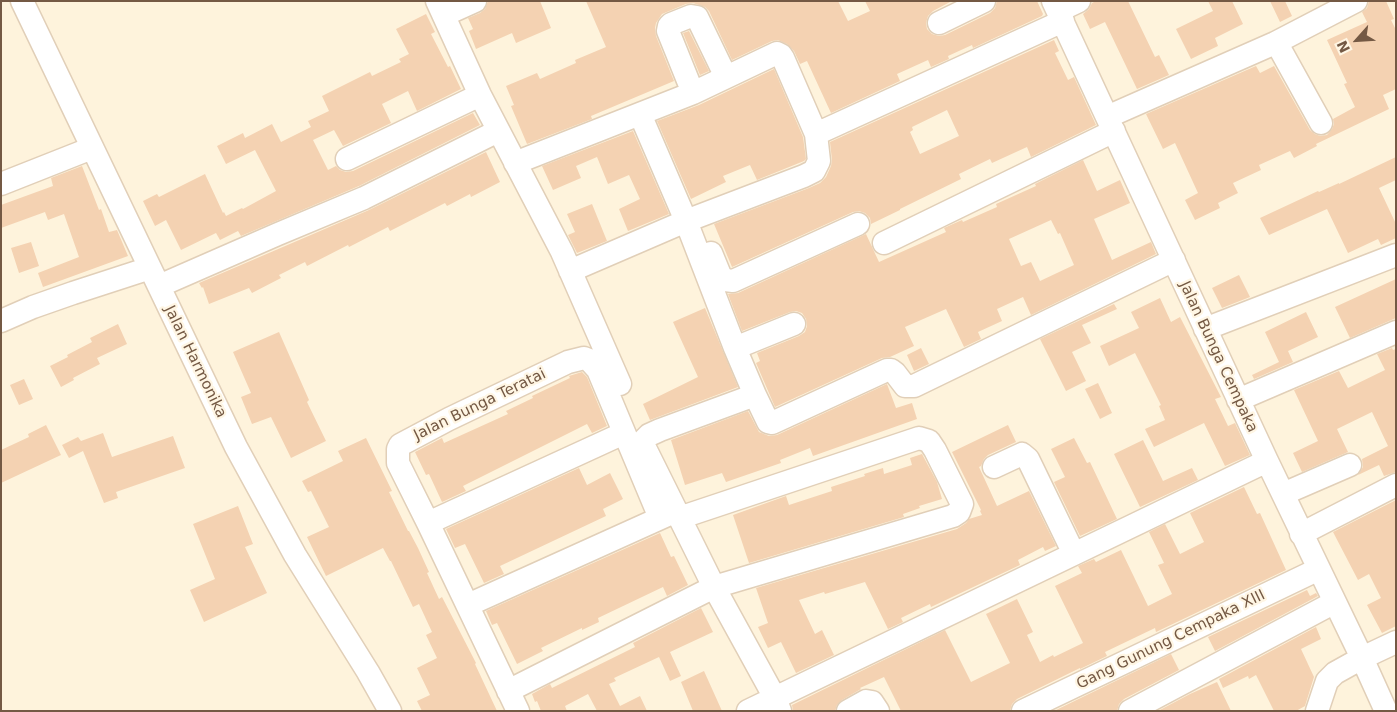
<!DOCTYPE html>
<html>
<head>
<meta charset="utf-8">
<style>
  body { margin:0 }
  #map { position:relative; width:1397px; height:712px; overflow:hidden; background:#fef3dc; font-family:"DejaVu Sans",sans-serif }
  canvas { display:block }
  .frame { position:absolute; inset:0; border:2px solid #745944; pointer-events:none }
  .north { position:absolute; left:1332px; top:15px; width:50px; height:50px; -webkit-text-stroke:4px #fff6e4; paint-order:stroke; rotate:244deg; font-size:14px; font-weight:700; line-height:20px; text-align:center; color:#745944 }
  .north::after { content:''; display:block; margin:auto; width:18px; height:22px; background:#745944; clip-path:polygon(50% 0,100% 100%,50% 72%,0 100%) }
</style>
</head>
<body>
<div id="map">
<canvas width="1397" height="712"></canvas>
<div class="frame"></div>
<div class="north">N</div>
</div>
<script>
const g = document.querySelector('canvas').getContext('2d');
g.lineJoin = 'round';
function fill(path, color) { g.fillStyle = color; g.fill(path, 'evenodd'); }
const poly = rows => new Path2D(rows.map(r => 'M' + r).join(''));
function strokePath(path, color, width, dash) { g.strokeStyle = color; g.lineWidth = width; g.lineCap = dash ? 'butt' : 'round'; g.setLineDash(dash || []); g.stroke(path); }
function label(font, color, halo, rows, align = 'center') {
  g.font = font + ' "DejaVu Sans",sans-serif'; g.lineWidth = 4.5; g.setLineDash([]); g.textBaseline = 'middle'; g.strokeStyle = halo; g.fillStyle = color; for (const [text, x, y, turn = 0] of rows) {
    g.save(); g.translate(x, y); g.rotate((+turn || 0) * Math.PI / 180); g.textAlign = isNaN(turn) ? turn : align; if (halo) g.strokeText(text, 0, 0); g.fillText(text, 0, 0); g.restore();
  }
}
fill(poly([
  [488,1,540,1,551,28,516,43,512,33,476,49,469,31,473,29,468,18,480,13,485,9],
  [586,1,838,1,848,21,870,11,865,1,952,1,933,11,928,16,926,23,927,29,932,34,939,36,945,35,990,13,995,8,997,1,1037,1,1043,14,1042,16,973,48,972,45,948,56,949,59,931,67,928,60,897,74,900,81,831,113,807,61,800,64,794,51,787,44,778,40,772,41,732,60,709,11,705,7,693,3,686,4,662,14,656,23,655,28,656,36,674,81,591,116,592,119,527,144,511,106,514,105,506,86,537,73,540,79,576,63,575,60,606,47],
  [1096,1,1128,1,1155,57,1159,55,1169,75,1137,89,1105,22,1090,29,1083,14,1089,9,1092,3],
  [1208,1,1232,1,1243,24,1215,38,1218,46,1191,59,1176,29,1213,11],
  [1270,1,1285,1,1292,16,1280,22],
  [1369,1,1386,1,1394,19,1391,20,1396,30,1396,89,1383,95,1389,109,1316,144,1317,146,1294,158,1290,151,1259,165,1261,170,1233,183,1238,193,1218,203,1220,208,1195,220,1185,200,1198,193,1175,143,1163,149,1146,114,1256,66,1260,73,1274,66,1310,130,1315,134,1320,136,1327,135,1332,129,1334,124,1333,119,1355,107,1344,84,1347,83,1327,40,1367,22,1362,12,1367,8],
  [426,14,435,32,431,34,448,67,450,66,461,89,417,111,408,91,382,104,391,123,343,146,334,130,313,140,328,170,336,166,340,170,346,172,353,171,473,113,480,125,359,186,241,236,238,231,220,240,216,233,181,250,166,220,155,226,143,201,157,194,159,197,205,174,223,213,224,212,226,216,242,208,243,209,276,191,255,150,226,164,217,146,243,133,245,138,272,124,281,142,311,127,308,121,329,111,322,96,370,72,372,76,401,62,399,59,409,54,396,29],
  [689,31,709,71,700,75,683,33],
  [1054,40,1059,51,1055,53,1068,80,1074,77,1096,125,1031,157,1027,147,992,163,990,159,959,174,961,179,900,209,900,210,871,224,870,218,865,213,859,211,853,212,732,267,714,224,809,188,820,183,826,177,831,166,832,160,830,142],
  [947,110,959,136,920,154,910,132,913,130,912,127],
  [774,69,803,137,806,159,804,161,757,180,750,165,723,176,726,182,691,199,657,121,699,105],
  [633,131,669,214,628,231,619,209,640,199,629,175,608,184,597,157,576,166,581,178,553,190,542,166],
  [486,152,500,182,471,197,470,194,447,206,445,203,390,231,388,227,349,247,348,245,307,266,305,262,279,275,281,278,252,293,249,288,209,304,203,287,202,288,199,283,369,210],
  [1396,157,1396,180,1379,188,1396,224,1396,238,1381,245,1378,239,1348,253,1327,209,1269,235,1260,218,1318,191,1319,192,1339,183,1339,184],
  [1083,160,1097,191,1120,180,1130,203,1094,219,1112,260,1151,242,1156,254,1031,315,1023,297,997,309,1002,321,978,332,981,339,964,347,946,309,905,327,914,346,890,357,882,358,775,407,756,363,760,361,757,353,799,336,805,332,807,326,806,319,802,313,796,311,790,312,742,331,728,294,738,293,866,234,879,262,946,232,944,228,962,220,963,222,997,207,996,204,1036,186,1035,184],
  [1051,220,1058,234,1060,233,1074,265,1040,281,1031,262,1021,266,1009,239],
  [82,166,99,210,101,209,109,232,117,230,128,256,43,287,38,273,79,257,64,214,48,220,45,212,1,228,1,205,53,186,51,178],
  [592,204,607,241,577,253,568,235,575,232,567,214],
  [31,242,39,266,19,273,11,248],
  [1239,275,1250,297,1222,308,1212,288],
  [1396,279,1396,318,1350,338,1335,307],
  [1160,298,1171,322,1180,317,1221,397,1215,399,1228,426,1235,423,1250,455,1225,466,1204,423,1154,447,1145,429,1165,420,1159,406,1161,405,1135,353,1109,366,1100,346,1139,328,1131,312],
  [1114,304,1117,309,1082,325,1091,343,1072,352,1086,381,1066,391,1040,339],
  [705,308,738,387,650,420,643,404,698,377,673,322],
  [1306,312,1318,337,1288,351,1293,362,1254,379,1252,375,1279,362,1265,332],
  [118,324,127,344,97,358,100,364,73,378,74,380,61,387,50,366,68,357,67,355,92,342,90,338],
  [279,332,309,400,307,402,326,441,291,458,271,417,252,424,241,397,251,393,233,352],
  [921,348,929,364,914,371,907,355],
  [1392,348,1393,350,1396,349,1396,472,1384,476,1379,465,1358,475,1363,467,1362,459,1388,446,1372,412,1337,429,1348,452,1302,472,1293,453,1318,441,1294,390,1339,371,1348,388,1385,370,1377,354],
  [582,372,587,377,607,426,592,433,587,424,463,486,466,491,442,502,429,474,426,475,415,452,442,438,444,443,508,414,506,411,533,398,532,396,570,378,569,376],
  [24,379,33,399,19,405,10,385],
  [1098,383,1112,413,1100,419,1085,389],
  [887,384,896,408,912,403,917,419,813,456,810,448,780,460,781,463,726,482,722,473,685,485,671,440,748,411,759,432,769,436,777,435],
  [46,425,61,455,1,483,1,450,29,437,28,434],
  [1008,425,1016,442,988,455,984,459,981,466,979,467,997,506,1029,491,1056,546,1045,551,1043,547,1018,560,1020,565,931,607,930,604,901,618,903,622,888,629,865,582,825,594,824,592,799,600,815,634,822,630,834,655,796,673,781,642,768,648,758,627,768,623,756,588,957,529,966,523,969,519,982,515,980,511,981,510,952,452],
  [103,433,112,457,173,436,185,468,116,492,118,498,104,503,83,451,69,458,62,445,78,437,81,441],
  [366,438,392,491,389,492,408,531,409,531,418,548,429,572,427,573,439,599,442,597,476,663,475,664,497,711,422,711,417,701,430,695,417,668,437,658,426,635,432,632,419,604,413,607,391,561,390,561,383,548,326,576,307,537,329,527,311,491,308,492,302,481,343,461,338,451],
  [1074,438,1087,463,1090,462,1117,519,1080,536,1054,482,1065,477,1051,449],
  [1143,440,1163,481,1192,468,1198,480,1140,507,1114,454],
  [922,454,937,482,942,499,919,506,920,508,903,514,904,517,749,563,733,515,786,496,789,505,832,491,831,487,865,476,864,474,883,468,884,474,912,465,910,458],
  [579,468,587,485,610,473,623,499,603,509,606,516,500,566,504,574,484,583,465,544,455,548,446,529],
  [1244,487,1257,514,1260,513,1286,570,1156,632,1155,628,1105,652,1107,656,1080,669,1080,668,1017,699,1012,704,1010,711,901,711,884,677,860,688,861,689,842,700,837,705,835,711,793,711,792,705,945,630,971,682,1010,663,986,614,1017,599,1033,632,1027,635,1040,662,1053,655,1054,657,1083,643,1055,586,1082,573,1078,566,1094,559,1096,562,1121,550,1148,606,1172,594,1158,565,1164,563,1149,532,1165,524,1180,554,1204,542,1190,513],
  [1396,500,1396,626,1382,633,1367,605,1381,598,1369,574,1358,580,1333,532],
  [238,506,253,544,245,547,267,593,204,622,190,590,215,579,193,524],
  [660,533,671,557,674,556,688,585,667,596,663,587,598,618,599,622,582,630,582,628,541,648,543,651,517,664,497,623,492,625,486,611],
  [1307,590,1310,596,1316,593,1318,596,1215,651,1208,637],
  [701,608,713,632,670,652,681,676,670,681,659,657,614,678,616,681,609,684,620,706,640,696,647,711,597,711,588,694,565,706,567,711,541,711,537,701,535,702,532,694,550,684,552,688,635,647,633,643],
  [1316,627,1321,639,1301,649,1314,677,1305,706,1296,711,1274,711,1256,675,1249,679,1248,676,1223,688,1219,679],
  [1171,654,1179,670,1124,699,1119,704,1117,711,1054,711],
  [704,671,722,711,693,711,681,682],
  [1217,682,1231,711,1158,711,1190,694]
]), '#f4d2b2');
const minor = poly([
  [22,1,236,447,295,555,368,672,390,711],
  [437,1,480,95,562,252,620,384],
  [1053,1,1267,461,1362,658,1386,711],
  [1058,11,1079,1],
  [444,15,475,1],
  [939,23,984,1],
  [1275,43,1280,49,1321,123],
  [693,93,668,31,669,26,671,24,691,16,697,17,726,77],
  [640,114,686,221,735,348,755,395,660,430,649,435,644,440,644,446,714,587,775,698,780,711],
  [1107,117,1275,43,1356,1],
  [816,134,1063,21],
  [347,159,480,95],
  [515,163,693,93,777,53,781,55,783,58,816,134,819,161,814,171,804,176,686,221,570,271],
  [1,184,92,148],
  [884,243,1114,131],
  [711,253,720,275,725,280,733,281,858,224],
  [159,286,278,234,364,198,498,131],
  [1,321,33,307,73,293,150,268],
  [1205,329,1396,255],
  [735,348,794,324],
  [755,395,768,422,772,423,887,370,891,370,895,373,905,386,914,386,1174,260],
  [1238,400,1396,332],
  [994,467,1022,454,1028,459,1074,554],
  [1283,494,1350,465],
  [428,523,624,433],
  [1301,534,1396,485],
  [468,605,674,512],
  [508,691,714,587,953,516,959,512,962,504,935,450,929,441,919,438,679,518],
  [518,711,428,523,398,463,398,449,400,445,449,419,568,362,584,358,589,360,598,370,660,518],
  [748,711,1267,461],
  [848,711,866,701,872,702,878,711],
  [1023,711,1319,569],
  [1130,711,1335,602],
  [1317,711,1327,681,1335,673,1362,658,1396,642]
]);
strokePath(minor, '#e1cfb8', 25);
strokePath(minor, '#fff', 22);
label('15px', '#745944', '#fff6e4', [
  ["Jalan Bunga Cempaka",1218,357,65],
  ["Jalan Harmonika",195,362,64],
  ["Jalan Bunga Teratai",480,405,-26],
  ["Gang Gunung Cempaka XIII",1171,640,-26]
]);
</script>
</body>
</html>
